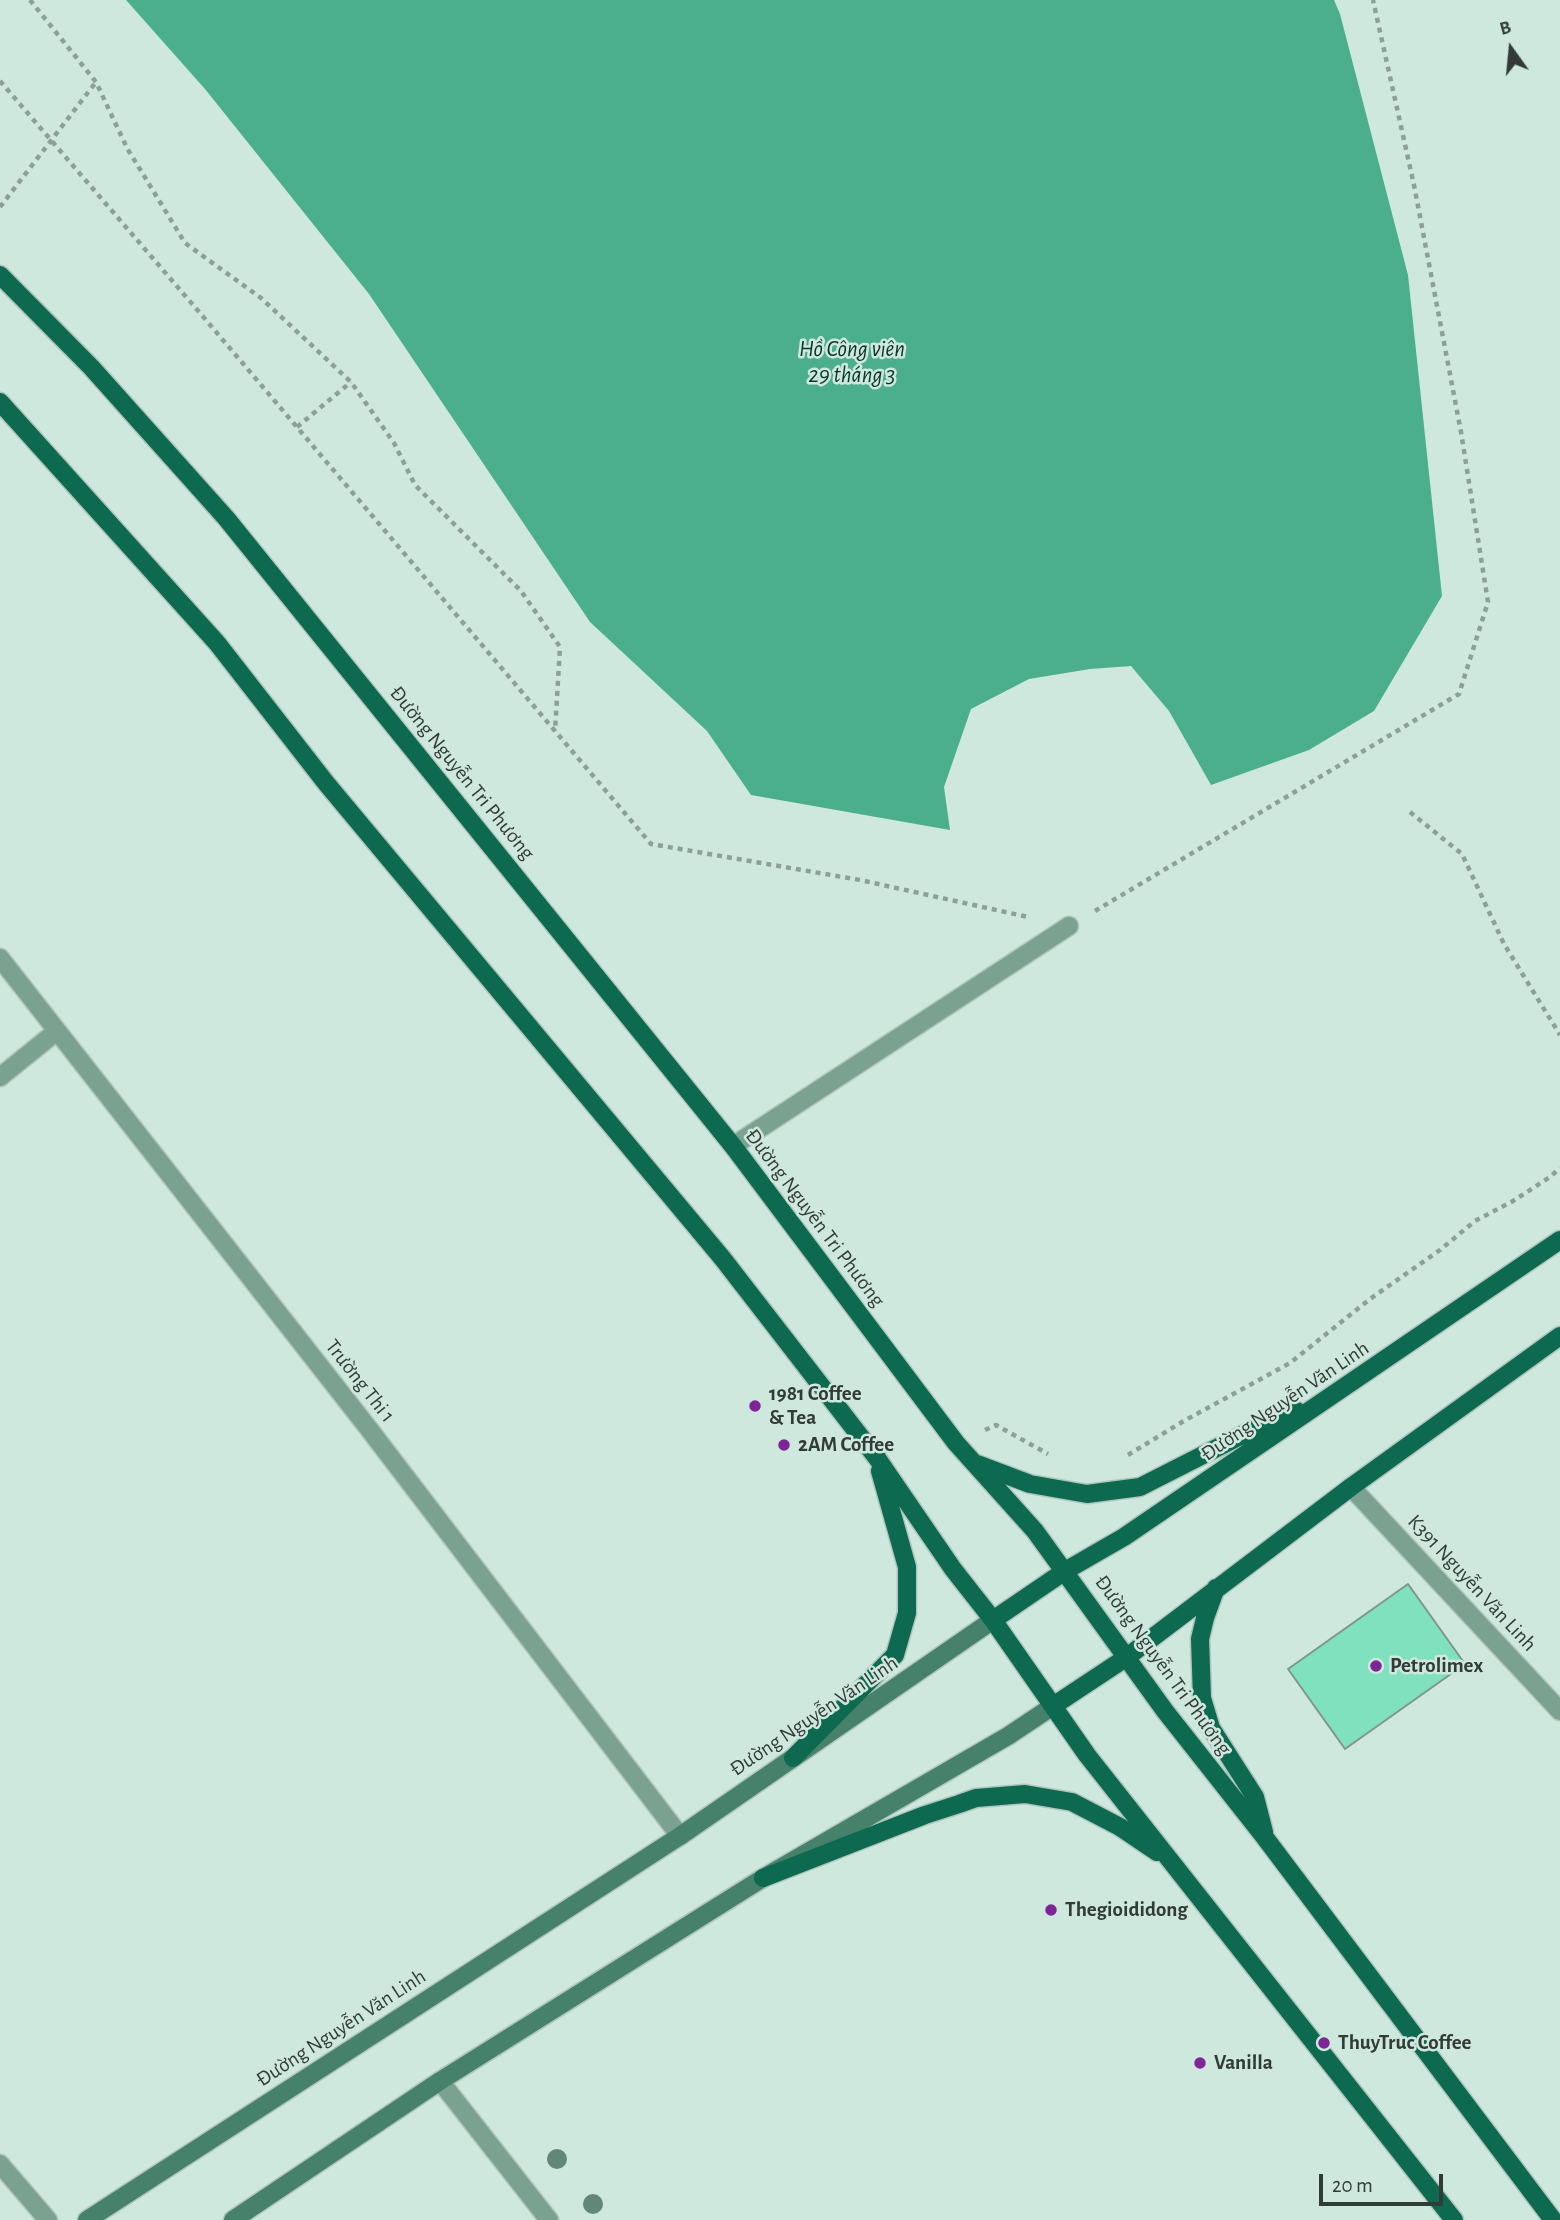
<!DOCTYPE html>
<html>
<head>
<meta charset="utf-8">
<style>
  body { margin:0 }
  #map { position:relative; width:1560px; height:2220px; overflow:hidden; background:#cfe8de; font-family:"Alegreya Sans",sans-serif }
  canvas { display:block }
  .north { position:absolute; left:1476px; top:14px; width:70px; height:70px; -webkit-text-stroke:5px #cfe8de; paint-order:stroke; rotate:345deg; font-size:19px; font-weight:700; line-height:28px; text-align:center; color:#313b37 }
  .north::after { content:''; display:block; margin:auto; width:24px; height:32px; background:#313b37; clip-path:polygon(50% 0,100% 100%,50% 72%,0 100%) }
  .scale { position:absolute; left:1319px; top:2174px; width:124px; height:32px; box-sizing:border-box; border:4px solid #313b37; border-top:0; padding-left:9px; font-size:21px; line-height:24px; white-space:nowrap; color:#313b37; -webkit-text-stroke:5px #cfe8de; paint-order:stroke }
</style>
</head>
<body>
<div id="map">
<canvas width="1560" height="2220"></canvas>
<div class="north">B</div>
<div class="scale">20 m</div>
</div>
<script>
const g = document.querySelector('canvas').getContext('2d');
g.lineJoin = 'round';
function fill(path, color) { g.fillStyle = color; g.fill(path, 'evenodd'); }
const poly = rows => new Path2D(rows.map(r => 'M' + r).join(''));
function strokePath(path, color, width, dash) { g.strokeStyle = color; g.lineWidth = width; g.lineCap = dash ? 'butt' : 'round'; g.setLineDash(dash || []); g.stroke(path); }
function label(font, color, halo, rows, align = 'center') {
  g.font = font + ' "Alegreya Sans",sans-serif'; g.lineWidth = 5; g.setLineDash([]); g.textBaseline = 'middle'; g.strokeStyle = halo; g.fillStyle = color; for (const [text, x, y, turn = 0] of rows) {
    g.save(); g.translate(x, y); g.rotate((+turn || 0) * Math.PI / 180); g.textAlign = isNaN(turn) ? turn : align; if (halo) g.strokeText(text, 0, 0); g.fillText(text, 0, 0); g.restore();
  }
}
fill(poly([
  [126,0,1334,0,1340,14,1408,275,1442,596,1374,711,1309,750,1211,785,1169,711,1131,666,1090,669,1029,679,971,709,944,787,950,830,751,795,707,731,590,622,369,294,205,89]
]), '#4baf8d');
const building = poly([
  [1408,1584,1465,1664,1345,1749,1288,1669,1408,1584]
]);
fill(building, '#7fe1bd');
strokePath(building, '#7f968d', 2);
const lane = poly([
  [733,1146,1069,926]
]);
const street = poly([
  [0,958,369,1429,680,1836],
  [0,1077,57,1031],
  [1351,1487,1560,1711],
  [440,2081,549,2220],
  [0,2164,48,2220]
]);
const secondary = poly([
  [87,2220,680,1836,993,1620],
  [233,2220,440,2081,763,1878,1008,1736,1053,1706]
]);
const primary = poly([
  [0,275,91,367,226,518,733,1146,956,1443,1035,1531,1165,1711,1266,1839,1553,2220],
  [0,402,217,643,326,783,723,1259,877,1458,953,1569,993,1620,1087,1755,1454,2220],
  [977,1464,1030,1484,1087,1494,1140,1487,1262,1425,1297,1411],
  [1216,1588,1205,1618,1200,1639,1202,1698,1211,1728,1255,1797,1264,1832],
  [993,1620,1065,1571,1124,1537,1560,1240],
  [1053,1706,1127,1657,1351,1487,1560,1336],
  [793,1758,895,1655,907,1613,907,1567,880,1471],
  [763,1878,925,1815,959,1804,976,1798,1025,1794,1072,1802,1120,1827,1157,1852]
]);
strokePath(lane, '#afc5bd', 21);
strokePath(street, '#afc5bd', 21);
strokePath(secondary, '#afc5bd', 21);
strokePath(primary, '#afc5bd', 21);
strokePath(poly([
  [30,0,96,82,127,148,185,243,261,298,351,382,394,443,415,485,521,591,560,647,555,731],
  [0,81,200,313,651,844,860,880,1028,917],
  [0,207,96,82],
  [297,427,351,382],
  [1410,812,1462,854,1504,944,1560,1035],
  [1095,911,1459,694,1488,602,1461,432,1414,185,1373,0],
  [985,1430,996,1425,1048,1454],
  [1128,1455,1182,1422,1290,1363,1370,1299,1440,1250,1475,1221,1513,1201,1550,1177,1560,1168]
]), '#8c9f98', 4.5, [5, 5]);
strokePath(lane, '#7ba191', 18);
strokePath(street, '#7ba191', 18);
strokePath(secondary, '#45816b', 18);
strokePath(primary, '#0d6a50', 18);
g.fillStyle = '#62877a';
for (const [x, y] of [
  [557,2159],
  [593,2204]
]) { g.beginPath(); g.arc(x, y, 10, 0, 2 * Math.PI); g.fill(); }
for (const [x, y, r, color] of [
  [755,1406,7,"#7e2695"],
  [784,1445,7,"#7e2695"],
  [1376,1666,7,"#7e2695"],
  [1051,1910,7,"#7e2695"],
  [1324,2043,7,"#7e2695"],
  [1200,2063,7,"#7e2695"]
]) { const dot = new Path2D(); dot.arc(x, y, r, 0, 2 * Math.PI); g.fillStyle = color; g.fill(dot); strokePath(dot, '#cfe8de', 2.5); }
label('21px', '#313b37', '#cfe8de', [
  ["Đường Nguyễn Tri Phương",462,773,51],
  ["Đường Nguyễn Tri Phương",815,1218,53],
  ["Trường Thi 1",360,1381,52],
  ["Đường Nguyễn Văn Linh",1285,1401,-34],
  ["K391 Nguyễn Văn Linh",1472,1583,47],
  ["Đường Nguyễn Tri Phương",1163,1665,54],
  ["Đường Nguyễn Văn Linh",814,1716,-34],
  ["Đường Nguyễn Văn Linh",341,2028,-33]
]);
label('bold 21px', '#313b37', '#cfe8de', [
  ["1981 Coffee",769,1394],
  ["& Tea",769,1418],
  ["2AM Coffee",798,1445],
  ["Petrolimex",1390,1666],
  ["Thegioididong",1065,1910],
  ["ThuyTruc Coffee",1338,2043],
  ["Vanilla",1214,2063]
], 'left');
label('italic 23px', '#083629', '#cfe8de', [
  ["Hồ Công viên",852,349],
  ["29 tháng 3",852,375]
]);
</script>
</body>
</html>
